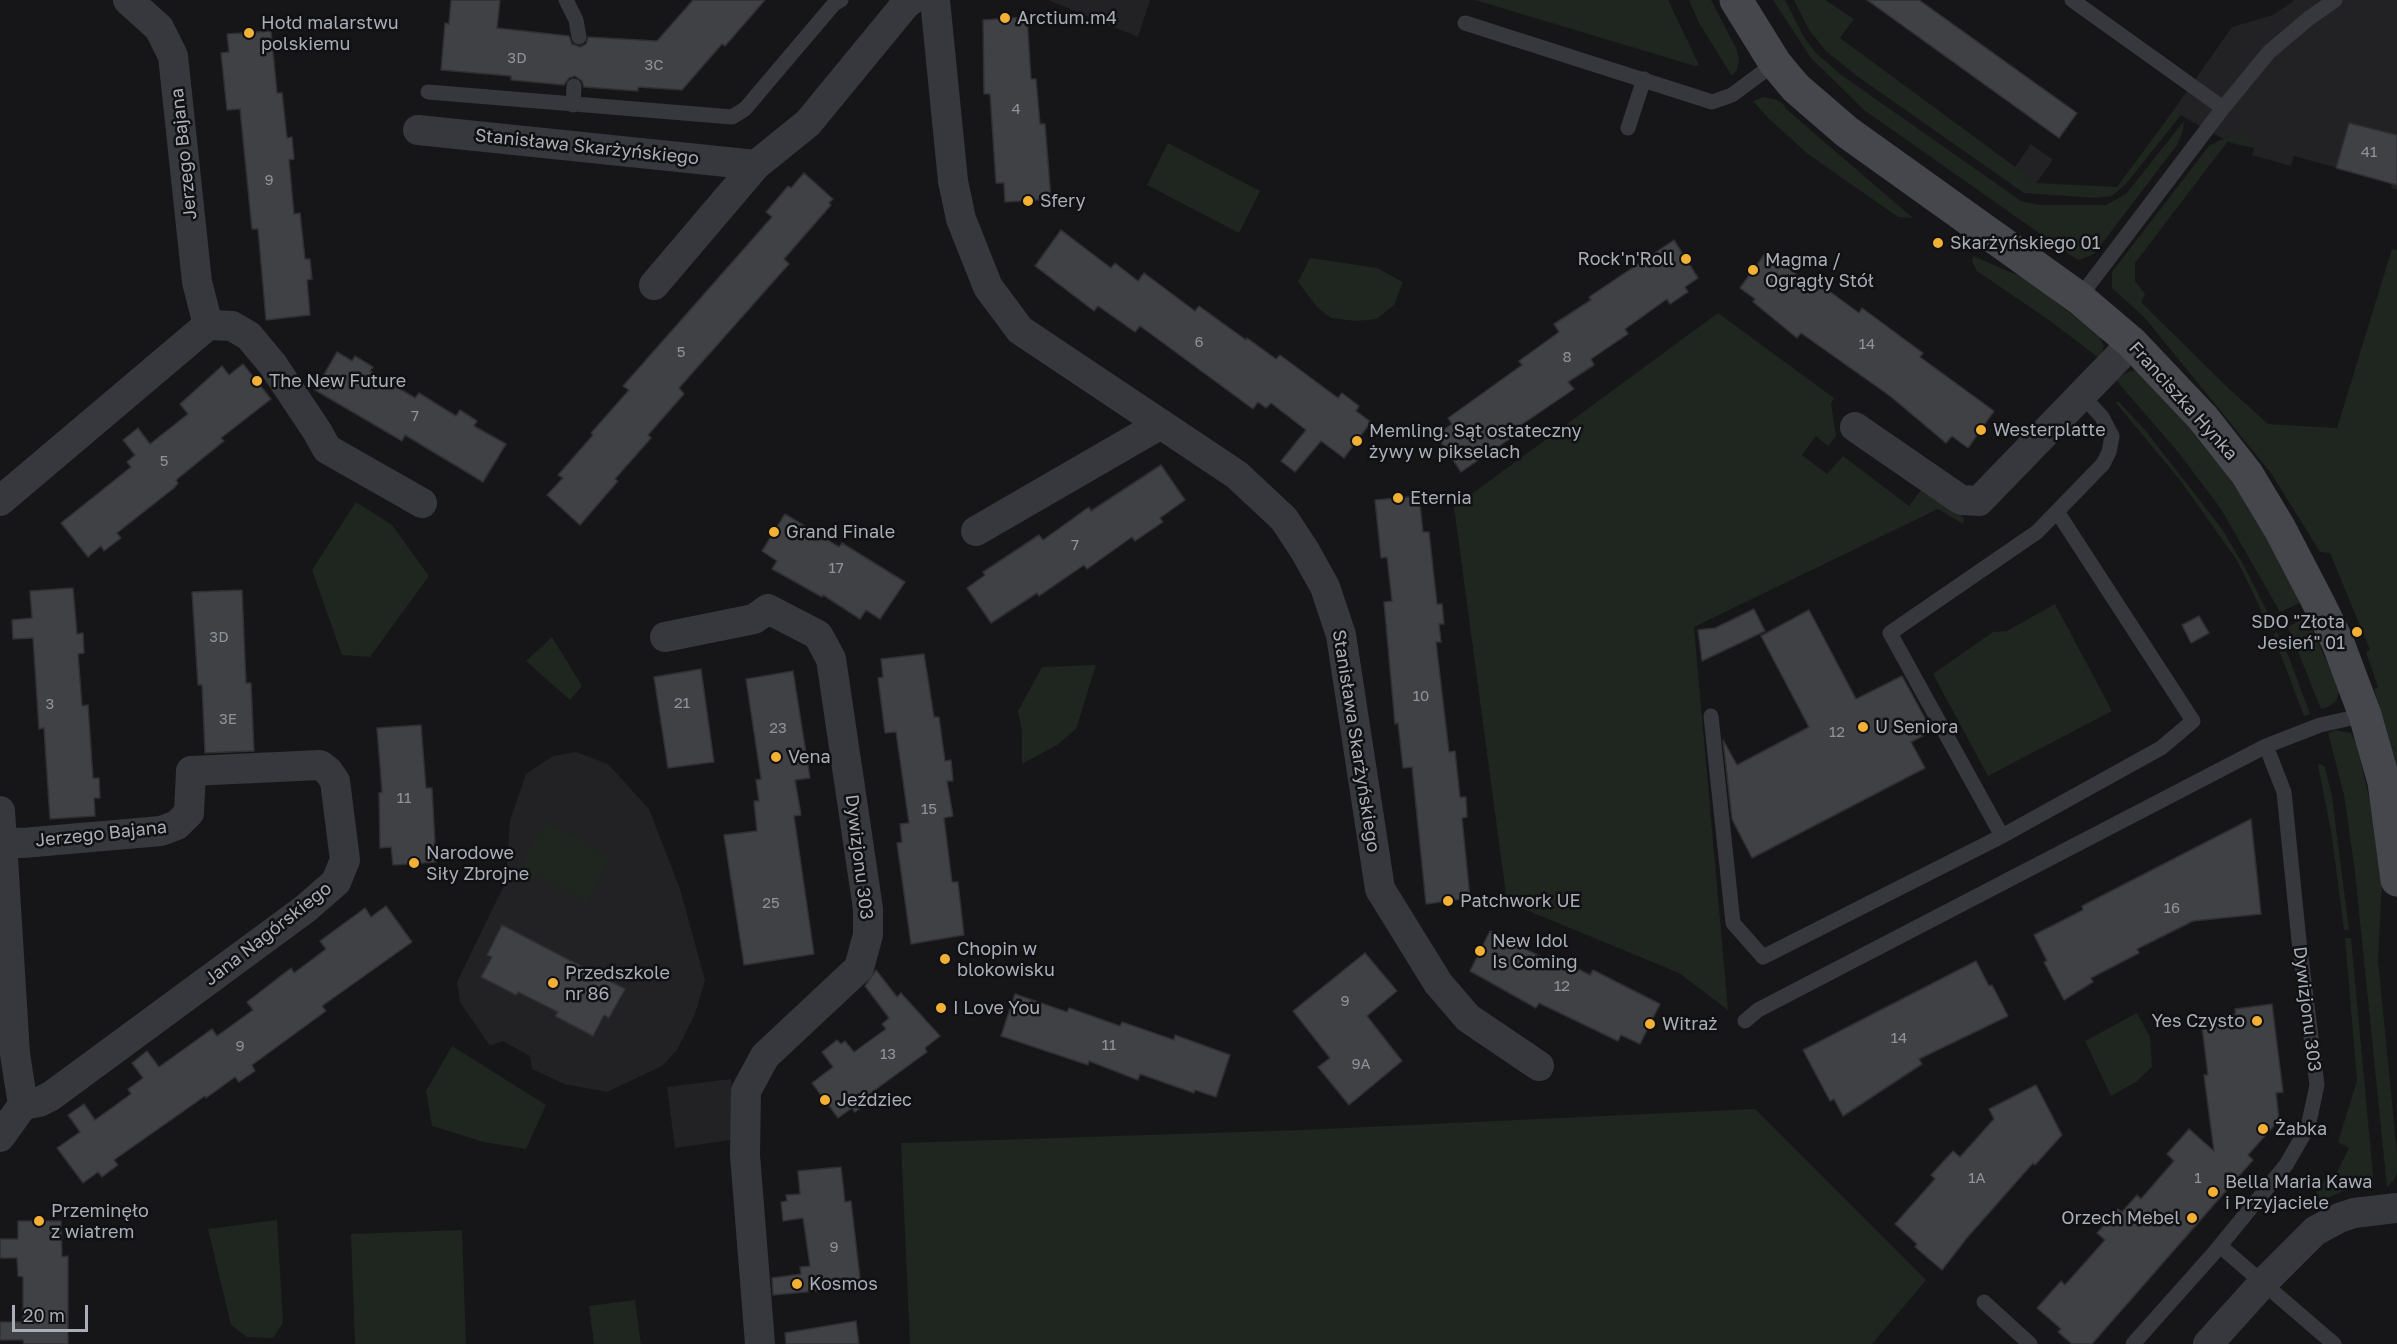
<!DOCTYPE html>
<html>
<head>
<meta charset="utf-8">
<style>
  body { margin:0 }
  #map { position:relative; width:2397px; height:1344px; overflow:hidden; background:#161618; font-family:"Golos Text",sans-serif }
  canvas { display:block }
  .scale { position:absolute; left:12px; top:1305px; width:76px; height:27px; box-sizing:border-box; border:3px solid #a8adb8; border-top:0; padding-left:8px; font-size:18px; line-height:21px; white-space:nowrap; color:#a8adb8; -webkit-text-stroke:4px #111113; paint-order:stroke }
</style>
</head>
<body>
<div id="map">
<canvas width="2397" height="1344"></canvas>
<div class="scale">20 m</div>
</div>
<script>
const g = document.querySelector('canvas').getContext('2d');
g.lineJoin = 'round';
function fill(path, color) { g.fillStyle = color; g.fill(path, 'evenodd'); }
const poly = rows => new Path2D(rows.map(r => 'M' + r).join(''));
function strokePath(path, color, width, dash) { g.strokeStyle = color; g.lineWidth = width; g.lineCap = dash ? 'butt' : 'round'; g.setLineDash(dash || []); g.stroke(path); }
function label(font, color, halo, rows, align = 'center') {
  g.font = font + ' "Golos Text",sans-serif'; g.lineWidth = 5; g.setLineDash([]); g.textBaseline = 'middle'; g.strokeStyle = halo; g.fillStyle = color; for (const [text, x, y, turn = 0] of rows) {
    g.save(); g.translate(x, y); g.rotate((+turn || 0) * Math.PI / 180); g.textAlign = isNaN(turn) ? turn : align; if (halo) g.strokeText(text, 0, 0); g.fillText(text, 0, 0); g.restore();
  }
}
fill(poly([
  [1048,0,1150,0,1138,37],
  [2295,0,2397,0,2397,190,2391,188,2392,183,2294,156,2291,166,2252,155,2254,148,2231,143,2173,111,2232,27,2273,15],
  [2031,144,2053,160,2036,183,2015,167],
  [576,752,608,764,649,809,680,889,705,980,695,1014,677,1050,662,1066,607,1092,564,1084,532,1069,530,1056,503,1041,490,1046,460,1002,457,982,506,881,510,820,526,774,553,756],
  [731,1079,734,1107,731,1140,675,1148,667,1087]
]), '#222225');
fill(poly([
  [1475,0,1668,0,1699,65,1695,66],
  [1689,0,1711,0,1737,50,1739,59,1737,70,1732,76,1699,23],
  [1773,0,1785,0,1804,37,1815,52,1840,74,2021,201,2039,205,2106,205,2126,194,2184,121,2182,133,2177,145,2094,254,2080,260,2076,259,1864,110,1811,58],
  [1794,0,1825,0,1854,19,1840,38,2037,183,2117,187,2173,111,2181,115,2125,185,2112,196,2095,198,2024,193,1857,76,1826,51,1809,30],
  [1764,97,1777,100,1783,104,1786,109,1913,218,1898,217,1808,154,1768,118,1753,101],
  [2239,136,2246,136,2257,149,2228,141,2135,263,2135,281,2145,294,2141,302,2226,386,2268,424,2337,428,2392,249,2397,250,2397,770,2374,689,2378,687,2366,652,2370,650,2330,553,2320,552,2271,473,2145,318,2112,288,2112,272,2209,146,2220,140],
  [1168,143,1260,191,1239,233,1147,185],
  [1973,256,2024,278,2098,334,2104,346,2100,359,2053,323,1977,271,1972,261],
  [1310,258,1377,268,1403,282,1394,305,1377,319,1355,321,1331,318,1318,308,1298,282],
  [1718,313,1834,398,1831,404,1836,436,1828,446,1816,436,1802,455,1827,474,1843,456,1909,506,1921,490,1925,489,1964,518,1963,524,1938,509,1694,627,1728,1010,1679,973,1507,902,1454,507],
  [2131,371,2136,371,2193,429,2253,510,2300,603,2280,612,2221,509,2178,452,2115,379],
  [2118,401,2145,430,2222,529,2244,566,2276,629,2271,631,2238,562,2202,511,2180,480,2116,403],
  [356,502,392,525,429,576,370,657,342,655,312,570],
  [2055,604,2112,711,1988,776,1933,674,1993,632,2007,631],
  [2306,617,2340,690,2336,701,2330,706,2321,709,2288,627],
  [2277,632,2288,655,2310,714,2304,716,2273,634],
  [552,637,582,686,570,700,526,661],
  [1096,665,1076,729,1057,745,1022,764,1022,732,1018,711,1042,667],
  [2335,730,2351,733,2357,744,2370,802,2382,883,2378,960,2397,1154,2397,1172,2394,1180,2387,1187,2355,872,2344,795,2328,733],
  [2321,764,2325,767,2332,797,2349,930,2344,930,2332,837,2318,765],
  [545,821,611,857,587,903,520,868],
  [2345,938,2351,938,2374,1186,2344,1191,2308,1206,2329,1173,2336,1174,2349,1148,2338,1142,2357,1081],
  [2137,1013,2150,1037,2152,1067,2136,1082,2111,1096,2085,1041],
  [452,1046,546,1105,526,1149,484,1142,432,1126,426,1091],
  [1755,1109,1926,1280,1872,1344,910,1344,901,1143,1301,1130],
  [277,1220,283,1323,273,1338,247,1337,231,1325,208,1229],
  [462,1230,466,1344,355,1344,351,1234],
  [635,1300,641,1344,594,1344,589,1306]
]), '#1e261f');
const building = poly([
  [451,0,500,0,497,28,569,36,572,44,580,47,586,44,588,37,657,41,693,0,765,0,725,46,722,44,682,90,638,87,638,91,584,87,582,81,575,76,569,78,564,85,511,80,511,76,441,70,445,23,449,24,451,0],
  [1867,0,1919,0,2077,113,2059,138,1867,0],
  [1027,17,1031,79,1036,79,1040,124,1045,124,1051,199,1005,202,1004,183,996,183,990,94,984,94,983,20,1027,17],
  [271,31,277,93,282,93,287,138,292,137,294,159,289,160,294,214,300,213,305,259,310,259,312,279,307,280,310,315,266,320,258,229,252,229,240,109,227,110,221,53,229,52,227,34,271,31],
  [2349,123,2397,135,2397,185,2336,168,2349,123],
  [804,173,833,199,829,203,831,205,784,259,789,264,679,388,684,394,648,435,651,438,615,479,618,481,580,525,547,495,563,478,558,475,593,435,591,433,629,390,623,386,772,217,766,212,788,186,791,188,804,173],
  [1061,230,1111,268,1115,263,1138,281,1144,273,1195,311,1199,306,1246,340,1247,338,1276,359,1280,355,1338,398,1342,393,1359,406,1356,411,1371,422,1344,458,1321,441,1295,472,1281,461,1306,430,1271,403,1266,408,1258,402,1253,409,1140,326,1135,332,1098,306,1094,311,1035,266,1061,230],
  [1674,240,1698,278,1685,287,1688,292,1670,304,1667,299,1625,329,1628,334,1591,359,1594,365,1568,382,1574,389,1521,425,1524,429,1461,472,1436,435,1452,424,1448,418,1522,365,1519,361,1559,332,1554,324,1591,300,1589,297,1674,240],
  [1766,252,1818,290,1821,285,1859,313,1862,308,1923,353,1920,357,1994,411,1968,448,1952,436,1946,443,1890,396,1801,333,1797,338,1753,302,1755,299,1740,288,1766,252],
  [337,352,352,361,355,356,373,367,370,371,415,398,419,393,456,416,460,410,477,421,474,426,506,444,483,482,405,435,402,441,315,390,337,352],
  [243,364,271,399,221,438,224,441,176,480,178,483,174,488,117,533,121,538,104,551,101,546,88,557,61,523,131,467,127,462,135,455,123,440,138,428,150,444,188,414,180,404,222,366,229,375,243,364],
  [1161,465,1185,500,1160,518,1163,522,1135,541,1132,537,1087,569,1084,565,1039,596,1037,593,991,623,967,588,985,575,983,572,1039,535,1043,540,1089,507,1091,511,1161,465],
  [1419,496,1423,532,1429,532,1437,604,1442,604,1444,624,1439,624,1441,642,1436,642,1449,752,1455,751,1460,797,1466,797,1467,817,1462,818,1470,898,1426,904,1412,767,1403,768,1398,723,1395,724,1384,602,1392,601,1387,557,1381,558,1375,500,1419,496],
  [785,514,839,547,842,543,905,582,880,619,866,610,860,619,823,595,822,597,772,569,777,561,762,551,785,514],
  [73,588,77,634,83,633,84,653,78,654,82,706,88,705,93,778,99,778,100,798,94,798,95,816,50,819,44,728,39,729,33,638,13,639,12,620,32,618,30,591,73,588],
  [242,590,246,683,251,683,254,751,205,753,202,685,198,685,192,592,242,590],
  [1754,609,1765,631,1702,661,1698,630,1715,628,1754,609],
  [1809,610,1856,699,1902,676,1932,731,1911,742,1925,768,1752,858,1732,819,1723,740,1737,765,1809,727,1761,636,1809,610],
  [2199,616,2209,633,2191,643,2182,625,2199,616],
  [924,654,934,717,939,717,945,761,951,760,953,781,947,781,953,816,944,818,952,882,958,882,964,935,911,944,897,843,902,842,900,824,909,823,896,732,885,733,878,678,883,677,881,659,924,654],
  [701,669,714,762,668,768,654,677,701,669],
  [793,671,810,778,795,780,801,815,794,816,814,954,744,965,724,835,757,831,754,801,759,801,756,780,761,779,746,679,793,671],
  [421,725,426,788,432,788,436,862,393,865,391,847,380,848,379,793,382,792,377,728,421,725],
  [2251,819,2261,914,2193,921,2137,949,2139,953,2091,978,2093,982,2064,1000,2044,962,2047,961,2034,935,2083,910,2082,906,2251,819],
  [386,906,412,942,322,1006,326,1011,252,1065,255,1071,239,1082,235,1077,206,1098,205,1096,114,1160,118,1165,102,1177,98,1172,83,1183,57,1148,80,1132,68,1115,84,1104,95,1120,131,1094,128,1089,143,1078,132,1063,147,1051,159,1067,212,1029,217,1036,253,1010,247,1002,291,968,294,973,326,949,320,941,365,908,371,917,386,906],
  [502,925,625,989,609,1018,604,1015,593,1036,555,1016,558,1012,518,992,516,995,481,977,492,957,487,955,502,925],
  [1490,931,1547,960,1550,955,1590,975,1593,970,1660,1004,1640,1044,1621,1035,1618,1041,1539,1003,1536,1008,1470,971,1490,931],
  [1365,953,1397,991,1367,1016,1402,1061,1349,1105,1318,1067,1330,1058,1293,1011,1365,953],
  [1976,961,1989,986,1992,985,2008,1016,1919,1059,1922,1064,1843,1116,1834,1099,1830,1101,1803,1050,1976,961],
  [876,970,897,997,901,993,940,1036,925,1048,927,1052,868,1095,871,1100,855,1112,852,1108,838,1118,812,1083,833,1067,822,1052,837,1040,841,1044,845,1041,854,1052,886,1029,882,1024,889,1018,865,986,876,970],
  [1015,994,1067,1012,1069,1008,1120,1026,1122,1022,1174,1040,1175,1035,1230,1055,1216,1097,1195,1090,1194,1093,1140,1074,1138,1080,1089,1061,1088,1065,1001,1036,1015,994],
  [2272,1004,2283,1092,2276,1093,2279,1120,2248,1155,2253,1160,2092,1344,2072,1344,2058,1332,2061,1329,2037,1308,2061,1281,2065,1285,2105,1240,2097,1233,2118,1209,2122,1212,2137,1195,2141,1199,2174,1161,2167,1154,2189,1129,2214,1151,2204,1075,2208,1075,2201,1019,2236,1014,2235,1009,2272,1004],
  [2036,1085,2062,1135,2035,1165,2033,1163,1966,1239,1942,1270,1915,1247,1917,1244,1895,1224,1935,1179,1931,1175,1953,1151,1960,1157,1994,1119,1989,1109,2036,1085],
  [841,1167,845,1202,851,1201,861,1287,773,1295,772,1278,801,1274,800,1267,810,1266,803,1218,783,1221,781,1202,787,1201,786,1195,800,1194,798,1171,841,1167],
  [18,1221,61,1221,62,1257,68,1256,68,1344,24,1344,23,1340,0,1340,0,1322,23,1322,23,1277,18,1276,17,1258,0,1258,0,1239,18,1239,18,1221],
  [856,1321,859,1344,786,1344,785,1333,856,1321]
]);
fill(building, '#404145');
strokePath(building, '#303034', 1.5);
strokePath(poly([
  [566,0,576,20,579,37],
  [2072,0,2223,108],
  [1465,23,1712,102,1732,95,1775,63],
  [428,92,732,117,745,109,834,4,841,0],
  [573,105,574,86],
  [1628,128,1644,79],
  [2079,298,2223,108,2269,52,2308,19,2335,0],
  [1711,716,1733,923,1763,957,2002,836,2161,748,2193,721,2058,513],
  [2002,836,1890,633,2037,532,2103,464,2109,452,2112,436,2102,417,2081,394],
  [1745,1021,1758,1010,2266,746,2320,725,2365,715],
  [2220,1246,2334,1344],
  [1984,1302,2030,1344],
  [2133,1344,2214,1253,2286,1165,2308,1127,2317,1085,2299,941,2284,792,2266,746]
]), '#37383d', 15);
strokePath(poly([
  [935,0,953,181,961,219,988,287,1020,330,1237,475,1284,519,1305,551,1325,587,1341,635,1380,889,1438,983,1468,1018,1539,1066],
  [418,130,756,165],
  [654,285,756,165,808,123,905,5,911,0],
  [208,325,232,326,249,336,273,365,317,431,327,449,422,503],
  [1855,427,1961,500,1979,501,2132,343],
  [0,501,208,325,197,282,173,56,159,28,128,0],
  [976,531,1161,424],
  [665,637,754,619,768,609,818,635,831,659,868,909,868,935,859,968,765,1056,746,1091,745,1155,760,1344],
  [0,811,2,842,23,843,161,831,177,825,189,813,191,771,320,765,328,771,335,781,345,860,336,882,305,909,51,1096,39,1102,23,1105,0,1137],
  [2,842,15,1054,23,1105],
  [2208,1344,2263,1283,2315,1231,2339,1218,2354,1213,2397,1208]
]), '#37383d', 30);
strokePath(poly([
  [1736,0,1775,63,1796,88,1847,132,2079,298,2132,343,2203,418,2247,474,2280,529,2319,604,2338,643,2365,715,2384,782,2397,880]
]), '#45474d', 33);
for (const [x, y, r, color] of [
  [1005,18,6,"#f2b134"],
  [249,33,6,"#f2b134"],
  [1028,201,6,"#f2b134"],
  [1938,243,6,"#f2b134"],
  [1686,259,6,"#f2b134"],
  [1753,270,6,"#f2b134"],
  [257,381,6,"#f2b134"],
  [1981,430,6,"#f2b134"],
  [1357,441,6,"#f2b134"],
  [1398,498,6,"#f2b134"],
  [774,532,6,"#f2b134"],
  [2357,632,6,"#f2b134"],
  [1863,727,6,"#f2b134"],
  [776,757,6,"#f2b134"],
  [414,863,6,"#f2b134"],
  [1448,901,6,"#f2b134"],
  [1480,951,6,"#f2b134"],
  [945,959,6,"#f2b134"],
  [553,983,6,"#f2b134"],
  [941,1008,6,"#f2b134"],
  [2257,1021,6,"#f2b134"],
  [1650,1024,6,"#f2b134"],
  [825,1100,6,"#f2b134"],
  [2263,1129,6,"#f2b134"],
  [2213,1192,6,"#f2b134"],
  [2192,1218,6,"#f2b134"],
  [39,1221,6,"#f2b134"],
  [797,1284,6,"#f2b134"]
]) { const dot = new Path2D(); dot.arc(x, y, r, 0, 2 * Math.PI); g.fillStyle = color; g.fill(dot); strokePath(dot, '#111113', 2); }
label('15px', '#8e929b', null, [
  ["3D",517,58],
  ["3C",654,65],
  ["4",1016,109],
  ["41",2369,152],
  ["9",269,180],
  ["6",1199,342],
  ["14",1867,344],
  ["5",681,352],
  ["8",1567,357],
  ["7",415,416],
  ["5",164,461],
  ["7",1075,545],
  ["17",836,568],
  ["3D",219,637],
  ["10",1421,696],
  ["21",682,703],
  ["3",50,704],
  ["3E",228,719],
  ["23",778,728],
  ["12",1837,732],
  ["11",404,798],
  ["15",929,809],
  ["25",771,903],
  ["16",2172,908],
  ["12",1562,986],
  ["9",1345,1001],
  ["14",1899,1038],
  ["11",1109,1045],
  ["9",240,1046],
  ["13",888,1054],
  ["9A",1361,1064],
  ["1A",1977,1178],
  ["1",2198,1178],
  ["9",834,1247]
]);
label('18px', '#a8adb8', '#111113', [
  ["Arctium.m4",1017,18],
  ["Hołd malarstwu",261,23],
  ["polskiemu",261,44],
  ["Sfery",1040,201],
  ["Skarżyńskiego 01",1950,243],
  ["Rock'n'Roll",1674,259,"right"],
  ["Magma /",1765,260],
  ["Ogrągły Stół",1765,281],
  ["The New Future",269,381],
  ["Westerplatte",1993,430],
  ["Memling. Sąt ostateczny",1369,431],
  ["żywy w pikselach",1369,452],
  ["Eternia",1410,498],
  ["Grand Finale",786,532],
  ["SDO \"Złota",2345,622,"right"],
  ["Jesień\" 01",2345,643,"right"],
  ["U Seniora",1875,727],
  ["Vena",788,757],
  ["Narodowe",426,853],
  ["Siły Zbrojne",426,874],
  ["Patchwork UE",1460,901],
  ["New Idol",1492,941],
  ["Is Coming",1492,962],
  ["Chopin w",957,949],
  ["blokowisku",957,970],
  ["Przedszkole",565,973],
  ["nr 86",565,994],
  ["I Love You",953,1008],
  ["Yes Czysto",2245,1021,"right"],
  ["Witraż",1662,1024],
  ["Jeździec",837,1100],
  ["Żabka",2275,1129],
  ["Bella Maria Kawa",2225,1182],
  ["i Przyjaciele",2225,1203],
  ["Przeminęło",51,1211],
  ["z wiatrem",51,1232],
  ["Orzech Mebel",2180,1218,"right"],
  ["Kosmos",809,1284]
], 'left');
label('18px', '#a8adb8', '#111113', [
  ["Stanisława Skarżyńskiego",587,147,6],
  ["Jerzego Bajana",184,154,-96],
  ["Franciszka Hynka",2183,401,48],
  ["Stanisława Skarżyńskiego",1356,741,81],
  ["Jerzego Bajana",101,834,-6],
  ["Dywizjonu 303",859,857,83],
  ["Jana Nagórskiego",268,934,-38],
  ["Dywizjonu 303",2307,1009,83]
]);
</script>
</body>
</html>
